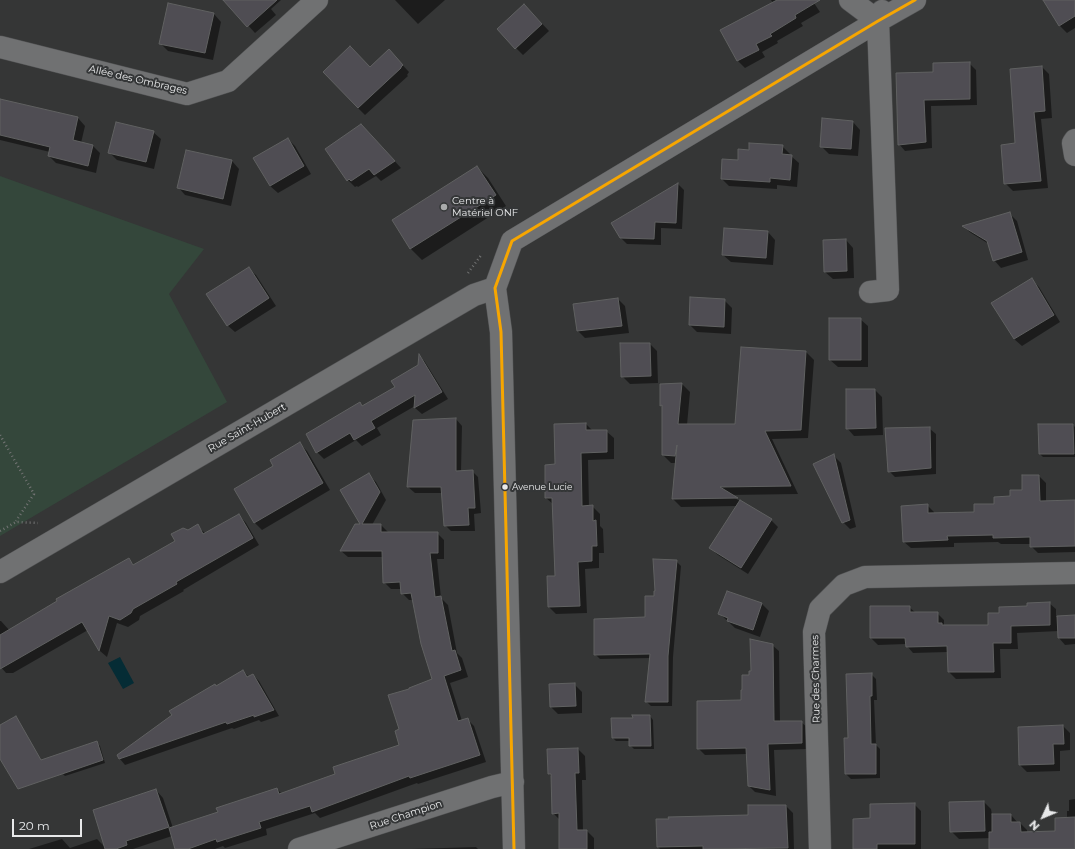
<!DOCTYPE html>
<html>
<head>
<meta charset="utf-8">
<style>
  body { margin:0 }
  #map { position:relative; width:1075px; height:849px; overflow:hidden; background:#353636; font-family:Montserrat,sans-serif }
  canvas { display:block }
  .north { position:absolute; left:1023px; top:797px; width:40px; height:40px; -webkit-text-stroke:3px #343637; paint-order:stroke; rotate:226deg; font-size:11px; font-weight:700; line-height:16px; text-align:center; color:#e8e9ea }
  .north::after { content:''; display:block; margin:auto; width:14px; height:18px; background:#e8e9ea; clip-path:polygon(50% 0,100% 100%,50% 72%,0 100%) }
  .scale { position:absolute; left:12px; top:819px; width:70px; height:18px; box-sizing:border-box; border:2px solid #e8e9ea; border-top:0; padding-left:5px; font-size:12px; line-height:14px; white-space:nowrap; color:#e8e9ea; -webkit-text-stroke:3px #343637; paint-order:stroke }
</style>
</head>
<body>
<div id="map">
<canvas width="1075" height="849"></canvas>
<div class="north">N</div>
<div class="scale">20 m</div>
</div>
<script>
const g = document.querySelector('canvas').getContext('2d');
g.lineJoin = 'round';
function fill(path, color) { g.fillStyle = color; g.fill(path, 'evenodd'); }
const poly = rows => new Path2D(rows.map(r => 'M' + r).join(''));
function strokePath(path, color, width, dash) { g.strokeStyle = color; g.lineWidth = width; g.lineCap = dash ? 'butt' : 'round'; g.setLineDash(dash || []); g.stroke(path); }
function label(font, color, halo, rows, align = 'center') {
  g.font = font + ' Montserrat,sans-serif'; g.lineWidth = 4; g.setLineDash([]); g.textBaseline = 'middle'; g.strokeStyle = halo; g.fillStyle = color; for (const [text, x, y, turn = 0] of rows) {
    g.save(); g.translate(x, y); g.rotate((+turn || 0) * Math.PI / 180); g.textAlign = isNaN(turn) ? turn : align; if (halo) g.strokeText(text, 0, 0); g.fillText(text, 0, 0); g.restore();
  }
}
fill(poly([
  [0,176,204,249,169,294,227,402,0,536]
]), '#34473b');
fill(poly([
  [120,657,134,683,123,689,108,663]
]), '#052c35');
fill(poly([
  [225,0,281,0,271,9,276,15,255,33],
  [395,0,445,0,418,24],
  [771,0,812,0,820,12,801,23,803,26,777,41,778,43,762,52,765,57,745,68,738,61,773,3],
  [1044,0,1075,0,1075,28,1067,33,1060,26],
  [531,12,549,31,523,55,516,48],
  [214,14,221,22,213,60,168,51,160,43],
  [396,58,409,72,407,75,408,76,365,115,358,108,370,68],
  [969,63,976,70,977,105,931,106,932,148,905,151,899,144,934,73],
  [1042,67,1049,74,1052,118,1041,119,1048,188,1013,191,1005,183,1017,144],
  [0,100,78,118,85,126,81,143,93,146,100,153,96,173,56,163,49,156,50,152,0,140],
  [853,122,860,130,858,156,829,154,821,146],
  [153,132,161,139,154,169,117,160,110,153],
  [368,132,401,168,381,181,376,176,358,187,357,186,355,187,348,180,326,149],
  [288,139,295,146,311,174,278,193,270,186,255,158],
  [782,146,790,154,789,156,791,156,799,163,797,187,777,185,777,189,729,186,722,179,750,151],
  [186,151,232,161,239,169,231,206,185,195,178,187],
  [477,167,488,178,506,206,422,260,411,249,393,220],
  [678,184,684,190,682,229,661,228,661,245,627,244,620,237],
  [1010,214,1017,221,1028,260,1001,268,994,260,989,244,971,233,964,227],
  [768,232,775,240,773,265,731,262,723,255],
  [846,240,853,248,854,278,833,279,825,272],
  [248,268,256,275,276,306,235,332,227,325],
  [1032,280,1039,287,1060,322,1022,346,1014,339],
  [618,299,625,306,629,333,585,338,578,331],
  [724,300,732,308,731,334,697,332,690,325],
  [860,319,868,326,868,367,838,367,830,360],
  [650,344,657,351,658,383,630,384,622,376],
  [806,352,814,360,808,438,772,439,798,494,730,495,771,520,778,527,748,574,718,555,710,548,737,506,681,507,673,499,676,463,671,463,663,455,663,407,661,405,661,385,682,384,690,392,687,425,736,425],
  [420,356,425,362,448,399,422,414,415,408,415,406,377,428,381,435,362,446,356,440,324,459,317,452,360,404,363,407,396,387,419,366],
  [875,390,882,397,883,435,854,436,847,428],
  [456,419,462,426,461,472,472,471,478,477,481,513,474,514,475,531,451,531,445,525,442,493,415,493,408,487,414,421],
  [586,424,593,431,606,431,614,438,614,459,588,460,589,507,592,506,600,514,600,526,603,529,604,553,599,553,599,568,585,569,587,613,556,614,549,607,556,577,553,504,546,498,556,465],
  [1073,425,1075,427,1075,457,1043,457,1040,454],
  [886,429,930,429,936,434,936,474,895,477,889,471],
  [300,444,307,451,330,490,262,530,255,523,235,489,274,466],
  [833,455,841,463,856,527,850,529,843,522],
  [369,475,376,482,386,500,372,525,381,525,388,532,437,533,444,540,444,559,437,559,441,598,448,605,457,653,462,658,468,677,450,683,462,721,467,719,474,726,486,762,418,784,417,783,320,818,315,813,266,829,267,835,225,848,223,846,215,849,176,849,172,836,133,849,29,849,62,839,70,848,97,839,106,848,156,790,163,798,173,828,219,813,277,789,282,794,337,775,401,745,401,730,410,690,433,680,413,600,409,600,402,593,402,589,391,589,384,582,383,557,348,557,341,551,361,525],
  [1039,476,1046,483,1046,502,1075,501,1075,552,1038,553,1031,546,1031,544,1001,544,998,542,954,543,954,547,911,548,904,542,927,505,934,512,934,514,975,513,1011,497,1023,491],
  [239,515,246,523,259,545,183,590,184,591,140,616,139,620,128,627,117,623,107,657,100,651,88,630,13,673,6,673,0,666,0,621,1,621,10,631,58,602,57,599,129,559,134,565,176,541,188,531,197,526,205,533],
  [676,561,681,566,673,657,672,706,651,706,646,701,651,658,600,659,595,654,646,618,655,597],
  [1049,603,1056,609,1056,617,1075,616,1075,644,1065,645,1059,638,1059,631,1017,633,1018,649,1000,649,1001,678,956,679,949,672,948,652,913,653,907,646,906,644,878,645,871,638,909,607,916,613,937,613,944,620,944,626,989,626,1000,614],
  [762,604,769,611,760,637,735,628,720,614],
  [772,645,779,651,780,722,801,722,808,728,808,749,774,750,776,796,755,792,749,786,748,754,705,755,698,748,742,701,750,676],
  [243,671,249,677,253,675,259,681,279,716,261,722,259,720,234,729,232,728,125,765,120,759,173,716],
  [871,674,876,679,877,700,874,700,876,745,880,749,880,778,851,779,846,774,849,739],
  [574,684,582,692,582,713,558,714,551,707],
  [650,716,653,720,654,749,634,749,630,745,630,741,616,741,613,738,634,719],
  [1063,726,1070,733,1070,750,1060,751,1060,771,1027,772,1020,765],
  [96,742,100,746,105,763,65,776,62,773],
  [578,749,585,756,586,780,582,780,583,831,587,831,594,838,594,849,560,849,560,820,553,813,552,777,549,774],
  [1075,799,1075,849,995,849,993,838,959,839,951,831,984,802,991,809,992,815,1011,815,1018,823,1020,823,1027,830,1027,833,1056,832,1067,819,1067,811,1069,811,1069,800],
  [914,804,921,811,921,849,854,849,871,819],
  [786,806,793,813,794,849,660,849,658,847],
  [476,847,478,849,412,849]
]), '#0007');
const building = poly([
  [223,0,277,0,247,27,223,0],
  [777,0,820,0,795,15,796,18,770,34,772,36,756,44,759,50,737,61,720,30,777,0],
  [1043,0,1075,0,1075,16,1059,26,1043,0],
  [168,3,214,13,205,53,159,44,168,3],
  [524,4,542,24,515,49,497,29,524,4],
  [350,46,370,67,389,49,403,65,401,67,401,68,358,108,323,72,350,46],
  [970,62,970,99,924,100,926,142,898,145,896,73,933,72,933,63,970,62],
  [1042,66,1045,111,1034,112,1041,181,1004,184,1001,145,1015,143,1010,69,1042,66],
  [0,99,78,117,73,140,93,145,88,166,48,156,50,147,0,135,0,99],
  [822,118,853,121,851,149,820,147,822,118],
  [116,122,154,131,146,162,108,153,116,122],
  [361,124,395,161,374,175,369,169,351,181,349,179,347,181,325,149,361,124],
  [288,138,304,166,270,186,253,158,288,138],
  [749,143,783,145,782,154,792,155,790,180,770,178,770,182,721,179,722,159,738,160,738,149,749,150,749,143],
  [186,150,232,160,223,199,177,188,186,150],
  [477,166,496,195,410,249,392,220,477,166],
  [678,183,676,223,655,222,654,239,620,238,611,223,678,183],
  [1010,212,1022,252,993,261,987,241,962,226,1010,212],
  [724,228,768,231,766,258,722,255,724,228],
  [846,239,847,271,824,272,823,240,846,239],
  [249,267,269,298,227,326,206,294,249,267],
  [1032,278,1054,315,1014,339,991,303,1032,278],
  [690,297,725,299,724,327,689,325,690,297],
  [618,298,622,326,577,331,573,304,618,298],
  [829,318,861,318,861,360,829,360,829,318],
  [620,343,650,343,651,376,621,377,620,343],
  [741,347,806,351,801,430,765,431,791,486,720,487,738,498,672,499,677,445,675,456,662,455,662,405,660,406,660,384,682,383,678,424,735,424,741,347],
  [419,354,442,392,414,408,415,395,371,421,375,428,354,440,350,433,316,453,306,434,360,402,362,406,395,387,391,381,418,365,419,354],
  [846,389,875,389,876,428,846,429,846,389],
  [456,418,456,471,473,470,475,508,468,508,469,525,444,526,441,487,407,487,413,420,456,418],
  [586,423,586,430,607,430,607,452,581,453,582,506,593,505,593,521,596,520,597,546,592,546,592,561,578,562,580,606,548,607,547,576,555,576,552,498,545,498,545,465,555,464,554,424,586,423],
  [1038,424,1073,424,1074,454,1039,454,1038,424],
  [930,427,931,468,888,472,885,428,930,427],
  [300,442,323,483,254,523,234,489,273,466,270,460,300,442],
  [834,454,850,520,842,523,813,464,834,454],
  [369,473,380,492,362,524,381,524,381,532,438,532,438,553,430,553,435,597,441,596,452,651,455,650,461,670,444,676,458,721,468,718,480,755,410,778,409,776,312,812,310,806,259,822,261,828,217,842,216,839,188,849,175,849,169,828,218,812,216,808,277,788,279,794,335,774,333,767,399,745,395,731,399,729,388,695,409,689,409,688,432,679,421,644,411,593,401,594,400,582,383,583,382,551,340,551,355,524,360,524,340,490,369,473],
  [1022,475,1039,475,1040,501,1075,500,1075,546,1030,547,1030,537,993,538,993,535,947,536,948,540,903,542,901,506,928,504,928,513,974,512,974,504,994,504,994,497,1010,496,1010,490,1022,490,1022,475],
  [740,500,772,519,741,568,709,548,740,500],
  [239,514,253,538,176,582,177,584,133,609,131,613,120,620,109,616,99,651,82,622,0,669,0,635,57,601,56,599,129,558,133,565,175,541,171,534,183,528,188,530,198,524,203,534,239,514],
  [653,559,677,560,668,656,668,702,645,702,650,654,594,655,594,619,645,617,645,596,654,596,654,591,655,591,653,559],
  [727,591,762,603,753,630,727,621,728,618,718,614,727,591],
  [1050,602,1050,625,1011,626,1011,643,993,643,994,672,948,672,947,646,906,647,905,638,870,638,870,606,910,606,910,612,938,612,938,623,942,623,942,625,988,625,988,613,999,613,999,607,1027,606,1027,603,1050,602],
  [1075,615,1075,638,1058,638,1057,616,1075,615],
  [750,639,773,644,774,721,802,721,802,743,768,744,770,790,748,786,746,748,697,749,697,701,741,700,741,690,742,690,742,675,749,675,749,671,751,671,750,639],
  [243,670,247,677,253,674,274,710,254,717,254,715,227,724,226,722,119,759,117,755,172,715,169,711,215,684,216,686,243,670],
  [872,673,872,696,870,696,871,744,876,744,876,774,845,774,844,738,848,738,846,674,872,673],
  [575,683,576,706,550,707,549,684,575,683],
  [632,715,650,715,651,746,629,746,629,738,612,738,611,718,633,718,632,715],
  [16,716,41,760,97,741,103,760,18,789,0,759,0,725,16,716],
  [1063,725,1064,744,1053,744,1054,764,1019,765,1018,727,1063,725],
  [578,748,579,773,575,773,577,830,587,830,587,849,559,849,559,813,552,814,551,774,548,774,547,749,578,748],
  [156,789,169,827,126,841,127,845,116,849,105,849,93,810,156,789],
  [984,801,985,831,950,832,949,802,984,801],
  [915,803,915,844,877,844,877,849,853,849,853,819,870,818,870,804,915,803],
  [748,805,786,805,788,848,703,849,703,846,657,847,656,819,669,819,668,817,748,815,748,805],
  [992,814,1011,814,1011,822,1020,822,1021,832,1055,831,1055,818,1075,817,1075,849,989,849,989,832,992,832,992,814]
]);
fill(building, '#4f4d53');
strokePath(building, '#606161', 1);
const minor = poly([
  [850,0,878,21],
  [0,47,187,94,228,81,317,0],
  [1075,140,1073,143,1075,155],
  [870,292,888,290,878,21,882,11],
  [0,572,474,295,495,288],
  [299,849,492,787,513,782],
  [514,849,501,332,495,288,512,241,878,21,915,0],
  [820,849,814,632,820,609,844,585,865,577,1075,573]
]);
strokePath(minor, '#515253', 23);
strokePath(poly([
  [468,273,482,254],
  [0,435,34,494,16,521],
  [0,531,16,522,38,523]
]), '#737474', 2.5, [1, 3]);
strokePath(minor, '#707172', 22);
strokePath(poly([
  [514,849,501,332,495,288,512,241,878,21,915,0]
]), '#f7a600', 3);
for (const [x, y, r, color] of [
  [444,207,4,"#a9aaab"],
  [505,487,3.5,"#e8e9ea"]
]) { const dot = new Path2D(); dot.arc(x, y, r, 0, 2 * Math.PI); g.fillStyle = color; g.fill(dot); strokePath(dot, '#343637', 1.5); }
label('9px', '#e8e9ea', '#343637', [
  ["Avenue Lucie",512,487]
], 'left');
label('10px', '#e8e9ea', '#343637', [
  ["Allée des Ombrages",138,80,13],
  ["Rue Saint-Hubert",247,428,-30],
  ["Rue des Charmes",816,679,-91],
  ["Rue Champion",406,815,-18]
]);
label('10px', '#e8e9ea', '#343637', [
  ["Centre à",452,201],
  ["Matériel ONF",452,213]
], 'left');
</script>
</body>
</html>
